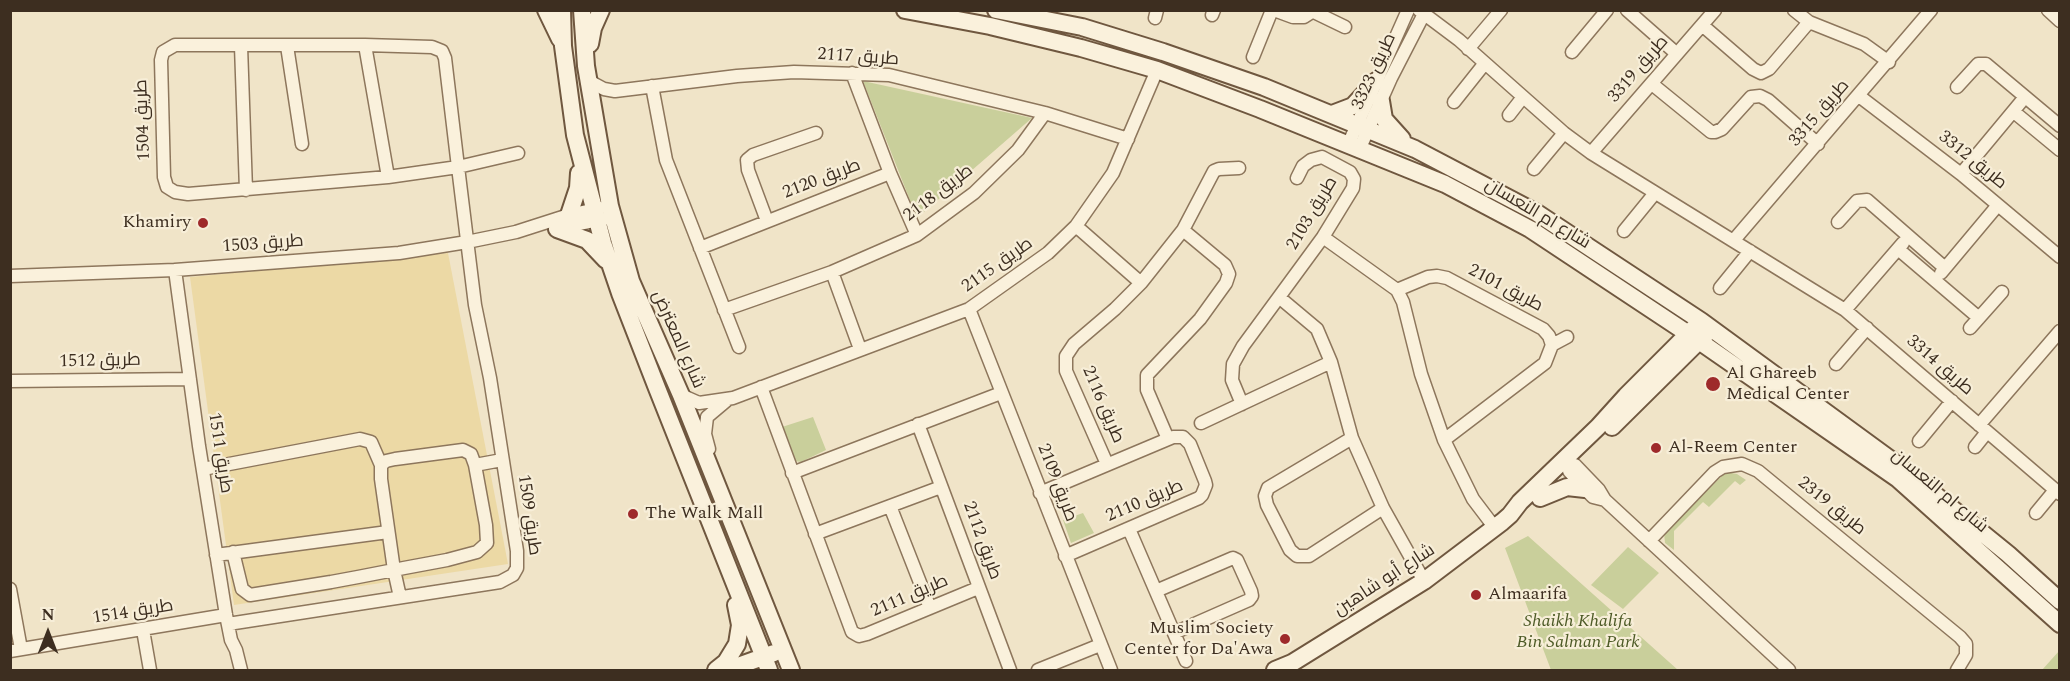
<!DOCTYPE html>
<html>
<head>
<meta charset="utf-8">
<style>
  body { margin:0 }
  #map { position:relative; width:2070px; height:681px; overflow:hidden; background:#f0e4c8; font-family:Spectral,serif }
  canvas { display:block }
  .frame { position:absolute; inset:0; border:12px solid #3d2e20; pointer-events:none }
  .north { position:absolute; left:18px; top:603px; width:60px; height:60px; -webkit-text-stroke:4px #f7eed8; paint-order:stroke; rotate:0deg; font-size:16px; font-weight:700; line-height:24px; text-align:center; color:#3d2e20 }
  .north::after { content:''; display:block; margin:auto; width:21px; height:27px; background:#3d2e20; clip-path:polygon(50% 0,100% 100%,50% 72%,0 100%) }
</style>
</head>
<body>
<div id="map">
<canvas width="2070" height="681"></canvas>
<div class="frame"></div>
<div class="north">N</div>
</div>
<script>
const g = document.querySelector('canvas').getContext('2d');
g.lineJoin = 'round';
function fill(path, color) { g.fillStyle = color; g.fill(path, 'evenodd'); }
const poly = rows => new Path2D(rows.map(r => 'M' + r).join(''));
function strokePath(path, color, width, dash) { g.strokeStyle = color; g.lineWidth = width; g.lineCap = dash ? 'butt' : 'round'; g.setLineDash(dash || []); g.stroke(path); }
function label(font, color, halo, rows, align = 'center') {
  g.font = font + ' Spectral,Cairo,serif'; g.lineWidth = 4.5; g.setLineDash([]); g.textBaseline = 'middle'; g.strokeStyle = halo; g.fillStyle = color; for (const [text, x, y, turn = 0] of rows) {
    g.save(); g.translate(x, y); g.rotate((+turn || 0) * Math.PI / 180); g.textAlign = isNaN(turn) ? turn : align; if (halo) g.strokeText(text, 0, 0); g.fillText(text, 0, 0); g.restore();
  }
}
fill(poly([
  [863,81,1032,118,917,218],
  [813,417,826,450,801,462,794,461,782,427],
  [1726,472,1737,474,1746,480,1740,485,1735,481,1709,507,1703,502,1674,531,1674,550,1665,543,1664,533],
  [1083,513,1094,533,1071,543,1063,520],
  [1528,536,1678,670,1551,670,1505,548],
  [1628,547,1659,573,1623,609,1591,585],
  [2059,651,2059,670,2042,670]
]), '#c9cf9b');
fill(poly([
  [448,253,508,564,234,605,190,277]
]), '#ecd9a5');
const street = poly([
  [1274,10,1293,17,1304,17,1315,10],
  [1419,10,1459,40,1564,133,1591,153,1845,310,2060,494],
  [1627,10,1677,54],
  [1794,10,1809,22,1864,44,1889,62],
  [2048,10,2060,21],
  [1314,12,1345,27],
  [1212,15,1214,10],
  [1155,18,1157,10],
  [1702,25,1753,69,1761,73,1769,69,1809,22],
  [365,45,388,177],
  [241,46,246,190],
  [287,46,302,144],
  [1468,49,1501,10],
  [1572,52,1607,10],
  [1253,57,1272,10],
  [852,73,890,173,917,235],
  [589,81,604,89,615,91,737,76,794,72,889,75,1045,113,1128,139],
  [1652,84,1711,132,1715,132,1722,129,1751,97,1760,96,1768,100,1818,144],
  [652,86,666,160,739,347],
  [1957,87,1978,64,1986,64,2060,126],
  [1859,96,1961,174,2060,257],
  [1454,102,1485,63],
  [2014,112,2060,150],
  [1509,115,1523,97],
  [1348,145,1408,10],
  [1359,150,1391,78,1426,10],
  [1591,153,1715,10],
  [1534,169,1564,133],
  [1961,174,2025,97],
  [767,221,748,170,747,160,753,155,816,133],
  [1838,222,1857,201,1867,200,1945,268],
  [1076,226,1141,283],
  [556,229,604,219],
  [1624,231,1655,193],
  [1323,237,1397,290,1403,302,1421,374,1444,440,1473,499,1495,528],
  [1734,240,1931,10],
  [700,248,890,173],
  [1898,249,1979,318],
  [175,270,199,446,226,615,231,640,236,650,241,670],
  [832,272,860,349],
  [1941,273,1998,205],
  [10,276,175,270,399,253,467,242,516,232,569,215,600,208],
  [1720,288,1750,251],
  [1397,290,1428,277,1437,276,1447,278,1543,329,1549,336,1552,345,1545,363,1444,440],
  [1280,298,1317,329,1331,362,1352,438,1383,508,1424,581],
  [969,309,1111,670],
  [724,310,832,272,917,235,974,193,1018,150,1045,113],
  [1845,310,1903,243],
  [1970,328,2002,292],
  [1552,345,1567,337],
  [1836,364,1867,328],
  [10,381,190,379],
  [761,387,852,632,859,636,867,634,978,588],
  [681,395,699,403,733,398,969,309,1048,253,1076,226,1113,173,1157,70],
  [1242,404,1232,380,1233,364,1243,346,1323,237,1353,188,1354,179,1350,172,1322,157,1311,160,1303,166,1297,178],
  [1201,423,1331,362],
  [918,424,1010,670],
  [1979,425,2060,331],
  [1352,438,1268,488,1265,496,1267,505,1290,550,1297,556,1309,556,1383,508],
  [1168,439,1147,390,1147,375,1200,319,1226,283,1229,274,1225,265,1183,230],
  [1919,441,1952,401],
  [1975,447,1987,432],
  [709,449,705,434,707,417,726,401],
  [1107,464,1066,371,1066,356,1074,344,1115,309,1141,283,1183,230,1214,171,1219,169,1239,168],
  [475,465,502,460],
  [1569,465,1569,471,1585,489,1593,497,1605,500],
  [1557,466,1566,463,1575,465,1599,490,1605,500,1789,670],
  [203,469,360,439,371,442,381,465],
  [792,473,1001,393],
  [1040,493,1173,437,1183,437,1190,444,1205,481,1206,485,1202,495,1199,498,1065,556],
  [890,506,930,608],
  [2036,513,2055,490],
  [1129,529,1186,661],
  [815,534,941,487],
  [1649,541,1715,472,1723,467,1742,464,1758,471,1960,637,1966,644,1966,655,1957,670],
  [233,552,242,589,250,595,331,582,358,577,394,570,404,568,447,560,477,552,487,543,486,525,475,465,471,454,463,450,395,459,386,461,381,465,381,479,394,570,400,597],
  [216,555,388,532],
  [10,589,21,649],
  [1156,591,1233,558,1237,560,1251,591,1252,596,1249,600,1174,633],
  [228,624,500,582,513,575,517,568,517,551,490,378,475,305,458,167,445,58,442,51,432,47,365,45,175,45,163,52,161,60,164,177,167,187,175,192,188,194,388,177,458,167,518,153],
  [143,630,150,670],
  [10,651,226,615],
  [1038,670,1100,645]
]);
const secondary = poly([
  [546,10,560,39],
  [562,10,563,46,575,135,603,243,620,293,657,388,769,670],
  [582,10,586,66,610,206,631,281,681,395,791,670],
  [905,10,990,26,1081,48,1157,70,1260,109,1445,184,1530,229,1699,341,1898,479,2060,624],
  [996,10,1082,27,1163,52,1264,87,1415,149,1537,213,1701,321,1902,468,2008,554,2060,601],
  [590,44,593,28,601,10],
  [1381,101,1384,119,1402,139],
  [1332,114,1353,106,1376,81],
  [569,215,578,188,579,173],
  [557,229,587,240,606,260],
  [1612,427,1707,333],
  [1540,498,1567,487,1585,489],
  [716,670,726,662,737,644,740,625,736,605],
  [727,670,774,653],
  [1275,670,1292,663,1424,581,1502,522,1510,515,1520,502,1598,427,1626,396,1696,326]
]);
strokePath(street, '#8d765c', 15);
strokePath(secondary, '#6f573f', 20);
strokePath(street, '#faf1dc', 12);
strokePath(secondary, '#faf1dc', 16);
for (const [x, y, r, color] of [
  [203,223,6,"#9e2a2b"],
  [1713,384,8,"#9e2a2b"],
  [1656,448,6,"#9e2a2b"],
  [633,514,6,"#9e2a2b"],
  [1476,595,6,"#9e2a2b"],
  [1285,639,6,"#9e2a2b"]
]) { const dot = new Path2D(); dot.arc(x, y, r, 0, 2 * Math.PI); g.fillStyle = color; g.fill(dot); strokePath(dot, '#f7eed8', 2); }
label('18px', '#3d2e20', '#f7eed8', [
  ["طريق 2117",858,58,4],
  ["طريق 3319",1639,70,-49],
  ["طريق 3323",1375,72,-65],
  ["طريق 3315",1820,114,-49],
  ["طريق 1504",144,120,-92],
  ["طريق 3312",1972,161,39],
  ["طريق 2120",822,180,-21],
  ["طريق 2118",939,194,-37],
  ["طريق 2103",1313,214,-59],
  ["شارع ام النعسان",1537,215,31],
  ["طريق 1503",263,245,-4],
  ["طريق 2115",998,266,-35],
  ["طريق 2101",1505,289,28],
  ["شارع المعترض",677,340,66],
  ["طريق 1512",100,362,-1],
  ["طريق 3314",1939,366,41],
  ["طريق 2116",1102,405,67],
  ["طريق 1511",219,453,81],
  ["طريق 2109",1056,483,69],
  ["شارع ام النعسان",1939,492,40],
  ["طريق 2110",1145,502,-23],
  ["طريق 2319",1831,507,39],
  ["طريق 1509",528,515,82],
  ["طريق 2112",981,541,70],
  ["شارع أبو شاهين",1385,581,-33],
  ["طريق 2111",910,597,-23],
  ["طريق 1514",133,613,-9]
]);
label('18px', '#3d2e20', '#f7eed8', [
  ["Khamiry",191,223,"right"],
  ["Al Ghareeb",1726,374],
  ["Medical Center",1726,395],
  ["Al-Reem Center",1668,448],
  ["The Walk Mall",645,514],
  ["Almaarifa",1488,595],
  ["Muslim Society",1273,629,"right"],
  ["Center for Da'Awa",1273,650,"right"]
], 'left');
label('italic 18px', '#4d5a26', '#f7eed8', [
  ["Shaikh Khalifa",1578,622],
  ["Bin Salman Park",1578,643]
]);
</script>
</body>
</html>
